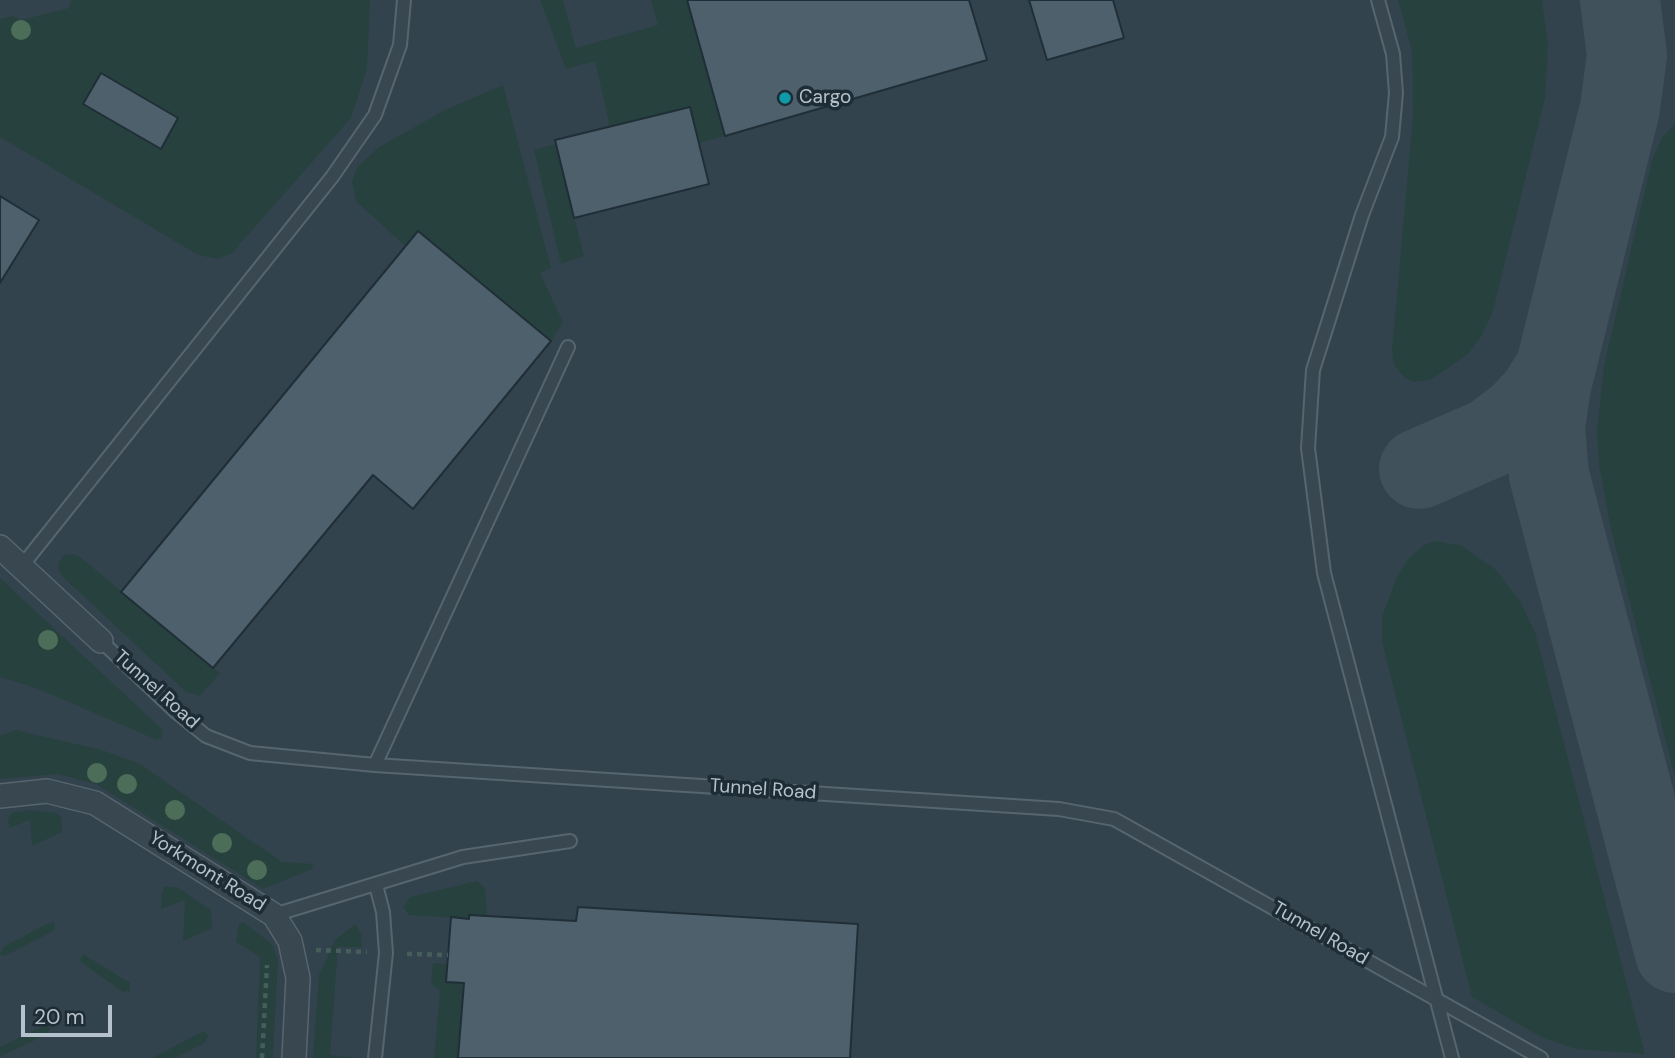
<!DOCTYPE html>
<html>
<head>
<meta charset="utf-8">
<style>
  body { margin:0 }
  #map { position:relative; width:1675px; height:1058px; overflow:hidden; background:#253640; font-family:"DM Sans",sans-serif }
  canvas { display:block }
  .scale { position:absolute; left:21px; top:1005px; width:91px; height:32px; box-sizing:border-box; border:4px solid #b5c2cb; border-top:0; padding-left:9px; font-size:21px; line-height:24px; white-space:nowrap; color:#b5c2cb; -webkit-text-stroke:5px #1e2c35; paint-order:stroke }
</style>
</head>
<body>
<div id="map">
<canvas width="1675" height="1058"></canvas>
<div class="scale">20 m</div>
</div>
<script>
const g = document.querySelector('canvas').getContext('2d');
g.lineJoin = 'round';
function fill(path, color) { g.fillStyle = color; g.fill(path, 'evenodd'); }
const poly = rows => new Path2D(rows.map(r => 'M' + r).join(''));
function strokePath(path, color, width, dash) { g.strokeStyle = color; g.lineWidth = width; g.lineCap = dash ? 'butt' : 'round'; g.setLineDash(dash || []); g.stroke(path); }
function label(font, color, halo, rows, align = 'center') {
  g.font = font + ' "DM Sans",sans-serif'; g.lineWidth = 7; g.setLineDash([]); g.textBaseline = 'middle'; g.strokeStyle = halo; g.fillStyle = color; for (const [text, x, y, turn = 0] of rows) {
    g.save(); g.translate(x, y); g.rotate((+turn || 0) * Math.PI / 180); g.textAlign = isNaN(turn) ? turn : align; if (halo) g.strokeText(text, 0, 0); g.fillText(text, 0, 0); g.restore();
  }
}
fill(poly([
  [0,0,1675,0,1675,1058,0,1058]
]), '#33434d');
fill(poly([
  [71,0,370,0,367,69,351,118,232,253,219,259,198,255,0,137,0,19,13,16,21,20,69,8],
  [540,0,563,0,576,48,658,25,651,0,687,0,725,136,699,143,689,107,610,127,595,61,566,69],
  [1398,0,1542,0,1548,46,1545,98,1493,311,1482,335,1469,353,1432,379,1413,382,1405,378,1394,365,1392,350,1413,116,1412,51],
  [503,85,551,268,540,273,563,322,551,341,418,231,405,246,356,201,352,182,357,167,379,147,447,109],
  [1675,123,1675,777,1611,529,1599,465,1597,431,1604,366,1652,160,1662,138],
  [556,144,584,256,561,264,534,150],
  [1436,541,1462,546,1495,569,1520,601,1535,632,1645,1054,1576,1049,1543,1038,1472,997,1382,642,1382,617,1397,576,1408,559,1424,545],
  [72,554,80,557,220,673,200,696,186,692,63,577,58,569,59,562,64,555],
  [0,578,163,730,161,738,157,740,36,688,0,677],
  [15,730,102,750,140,764,282,862,313,864,312,869,263,889,96,784,58,774,0,779,0,736],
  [30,810,57,813,61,818,62,832,32,846,30,820,9,828,8,820,11,813],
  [477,881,485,888,487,916,470,915,469,919,409,915,403,907,410,897],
  [165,887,177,887,211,910,212,928,183,941,185,900,161,909,162,892],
  [51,922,55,923,55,930,5,956,0,954,3,947],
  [243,922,272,944,278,959,273,1058,256,1058,260,957,236,942,239,924],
  [355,924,361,934,362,947,338,947,330,1055,355,1058,313,1058,319,975,335,940],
  [83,954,130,983,130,991,123,992,82,963,80,960],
  [433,963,448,964,446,982,464,983,458,1058,434,1058,440,990,431,984],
  [45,1025,50,1025,50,1030,43,1036,0,1057,0,1047],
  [204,1031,208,1036,206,1042,175,1058,152,1058]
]), '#27413f');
strokePath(poly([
  [1620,0,1627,55,1620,108,1551,386,1545,427,1549,475,1675,953],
  [1419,469,1490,438,1517,418,1538,396,1556,367]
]), '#40515c', 80);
const building = poly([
  [687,0,969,0,987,60,725,136,687,0],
  [1029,0,1113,0,1124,38,1047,60,1029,0],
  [101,73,178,118,161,149,83,104,101,73],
  [690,107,709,184,574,218,555,140,690,107],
  [0,196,39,220,0,283,0,196],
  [418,231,551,341,413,509,373,475,213,668,121,592,418,231],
  [578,907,858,924,850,1058,458,1058,464,983,446,982,451,917,469,919,469,915,576,921,578,907]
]);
fill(building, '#4e606c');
strokePath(building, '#202e37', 2);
const lane = poly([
  [1378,0,1393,54,1396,93,1392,137,1362,215,1313,370,1308,448,1324,573,1452,1058],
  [21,567,332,177,375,115,400,45,404,0],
  [101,641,175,711,206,736,250,753,375,765,1059,809,1114,819,1541,1058],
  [375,765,568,347],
  [274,915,463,857,570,841],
  [375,1058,386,953,383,912,376,885]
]);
const street = poly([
  [0,547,101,641],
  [0,796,47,791,95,803,274,915,290,941,298,978,294,1058]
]);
strokePath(lane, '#57656e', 16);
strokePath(street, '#57656e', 26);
strokePath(poly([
  [316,950,367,952],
  [407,954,448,955],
  [262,1058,267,965]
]), '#455d5b', 4.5, [5, 5]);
strokePath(lane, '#394750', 12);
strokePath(street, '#394750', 23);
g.fillStyle = '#4c6e59';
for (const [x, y] of [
  [21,30],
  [48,640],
  [97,773],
  [127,784],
  [175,810],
  [222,843],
  [257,870]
]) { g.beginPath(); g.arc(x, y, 10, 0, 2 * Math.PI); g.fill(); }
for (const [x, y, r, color] of [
  [785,98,7,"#0f9aa8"]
]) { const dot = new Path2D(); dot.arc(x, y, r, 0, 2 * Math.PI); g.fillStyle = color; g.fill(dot); strokePath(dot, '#1e2c35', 2.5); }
label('19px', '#b5c2cb', '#1e2c35', [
  ["Cargo",799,98]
], 'left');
label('19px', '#b5c2cb', '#1e2c35', [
  ["Tunnel Road",156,690,42],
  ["Tunnel Road",763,790,4],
  ["Yorkmont Road",207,872,32],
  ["Tunnel Road",1320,934,30]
]);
</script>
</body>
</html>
